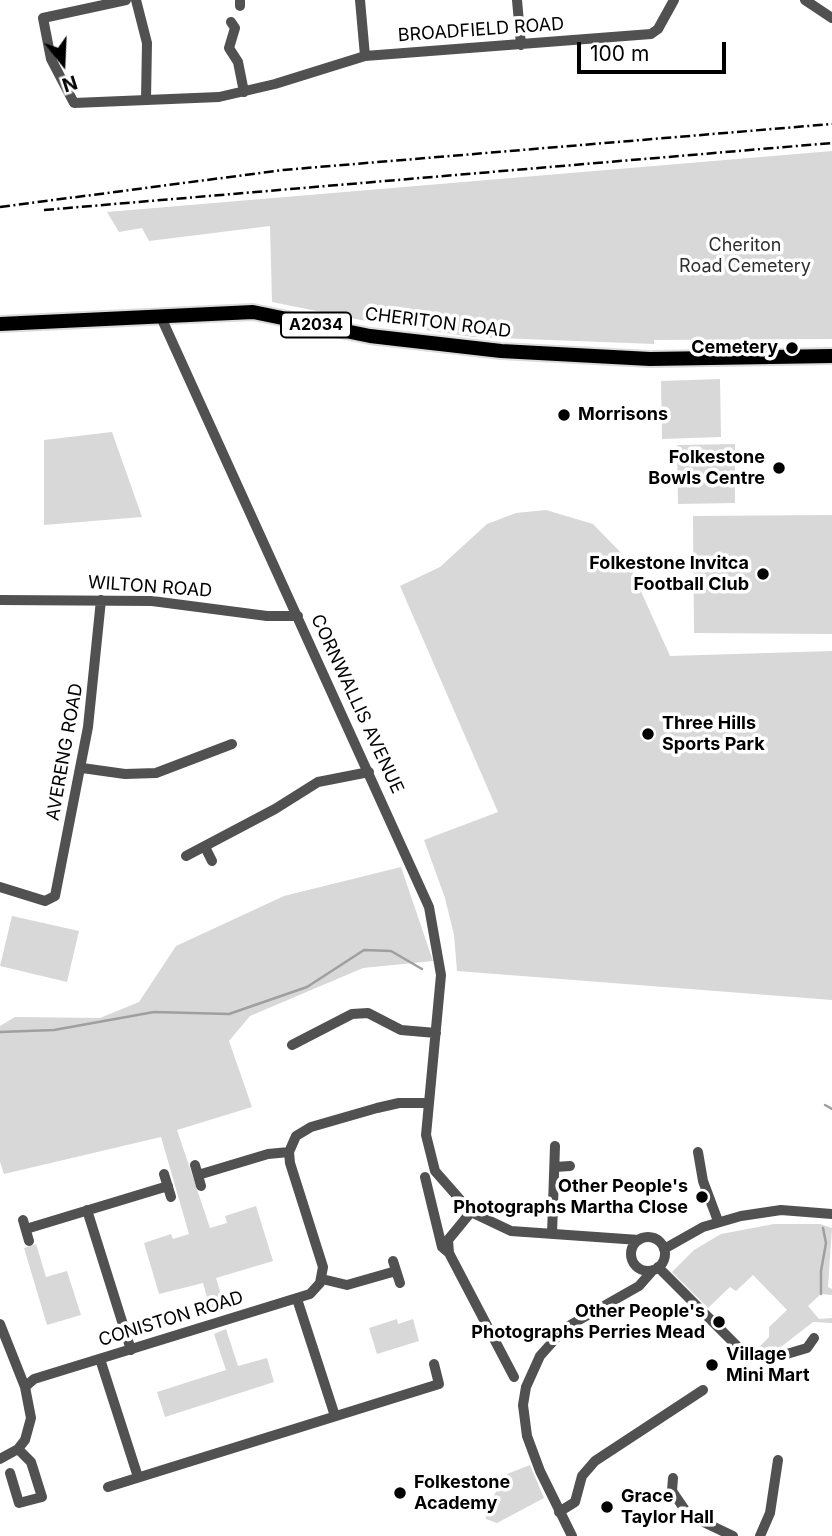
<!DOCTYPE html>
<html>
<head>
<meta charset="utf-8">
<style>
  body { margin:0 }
  #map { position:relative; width:832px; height:1536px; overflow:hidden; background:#fff; font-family:Inter,sans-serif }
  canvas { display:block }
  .north { position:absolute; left:28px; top:28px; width:70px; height:70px; -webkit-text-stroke:5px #fff; paint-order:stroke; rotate:162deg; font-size:19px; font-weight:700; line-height:28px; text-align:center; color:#000 }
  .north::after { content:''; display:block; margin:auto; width:24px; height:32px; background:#000; clip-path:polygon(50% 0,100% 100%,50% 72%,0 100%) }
  .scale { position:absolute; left:577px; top:42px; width:149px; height:32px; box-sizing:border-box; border:4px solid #000; border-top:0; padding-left:9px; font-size:21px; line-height:24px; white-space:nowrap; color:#000; -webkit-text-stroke:5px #fff; paint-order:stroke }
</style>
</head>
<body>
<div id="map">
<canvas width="832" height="1536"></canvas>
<div class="north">N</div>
<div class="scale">100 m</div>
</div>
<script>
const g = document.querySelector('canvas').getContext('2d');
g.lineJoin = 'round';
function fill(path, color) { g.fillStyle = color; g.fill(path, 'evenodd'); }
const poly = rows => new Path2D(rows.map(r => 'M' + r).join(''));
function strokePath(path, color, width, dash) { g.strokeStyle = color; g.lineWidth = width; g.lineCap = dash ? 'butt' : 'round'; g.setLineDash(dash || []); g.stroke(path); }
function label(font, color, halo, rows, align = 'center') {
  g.font = font + ' Inter,sans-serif'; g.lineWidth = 7; g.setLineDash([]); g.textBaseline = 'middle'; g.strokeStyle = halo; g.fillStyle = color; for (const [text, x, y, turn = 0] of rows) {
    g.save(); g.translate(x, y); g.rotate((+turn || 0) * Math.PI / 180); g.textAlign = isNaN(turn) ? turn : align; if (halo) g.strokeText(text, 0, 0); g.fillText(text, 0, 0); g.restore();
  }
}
fill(poly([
  [832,151,832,339,654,340,654,344,473,337,366,321,272,302,270,226,149,241,142,228,119,232,107,212],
  [720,379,721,437,662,439,661,381],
  [112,432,142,517,44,525,44,440],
  [735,444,735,503,678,504,677,445],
  [546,510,593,524,626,558,670,656,832,651,832,1000,457,971,454,935,445,898,424,840,498,812,400,586,440,567,487,524,516,513],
  [832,515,832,634,694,633,693,516],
  [401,867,433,961,363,968,250,1016,229,1041,252,1107,177,1130,210,1228,227,1223,225,1216,256,1206,273,1261,216,1278,226,1311,212,1315,203,1283,159,1294,144,1243,171,1234,173,1239,189,1234,161,1137,4,1174,0,1162,0,1026,15,1017,100,1018,139,1002,176,946,284,896],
  [12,916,79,931,67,982,0,966],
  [774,1224,820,1224,832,1228,828,1287,832,1289,832,1295,821,1294,808,1306,819,1319,832,1318,832,1323,813,1322,777,1350,756,1350,769,1337,769,1327,787,1310,753,1275,736,1291,730,1287,708,1308,672,1272,694,1250,721,1234],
  [36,1244,46,1277,67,1271,81,1315,47,1325,24,1248],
  [397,1319,398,1324,413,1319,419,1341,377,1354,369,1328],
  [226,1329,238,1366,267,1358,274,1382,165,1417,157,1392,226,1370,214,1334],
  [530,1465,544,1498,497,1523,486,1519,485,1510,507,1474]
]), '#d8d8d8');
strokePath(poly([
  [0,1032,54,1030,154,1012,229,1014,307,987,364,950,391,951,422,969],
  [825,1105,832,1109],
  [821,1294,821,1271,826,1243,823,1228]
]), '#9f9f9f', 2.5);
const major = poly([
  [0,324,253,312,370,336,501,351,650,359,832,356]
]);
strokePath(major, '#dbdbdb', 18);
strokePath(poly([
  [126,0,43,18,51,59,74,103,219,97,275,84,365,56,651,34,658,29,674,0],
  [136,0,147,43,146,99],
  [240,0,240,6],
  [360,0,365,56],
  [517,0,521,45],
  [805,0,832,18],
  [231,22,235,28,229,48,238,62,244,92],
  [160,315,429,907,441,975,426,1135,435,1171,471,1212,511,1231,639,1240],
  [0,600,152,601,267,616,298,616],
  [82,768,125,774,156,773,232,744],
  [205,847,212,861],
  [186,856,275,809,318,782,369,772],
  [0,887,45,901,55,896,88,727,101,600],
  [292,1045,352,1014,368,1013,401,1030,436,1033],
  [698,1152,703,1181,718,1221],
  [195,1165,201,1186],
  [555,1167,570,1166],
  [164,1174,171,1197],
  [198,1175,268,1154,289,1152],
  [425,1177,442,1247,449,1253,514,1377],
  [87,1210,131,1350],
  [23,1220,29,1241],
  [26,1229,168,1186],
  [552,1234,555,1146],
  '631 1254a17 17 0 1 1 34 0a17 17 0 1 1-34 0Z',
  [664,1249,703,1227,741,1216,781,1210,832,1214],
  [449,1253,448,1240,471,1212],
  [393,1261,400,1283],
  [658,1267,745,1354,780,1356,807,1348,814,1338],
  [322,1279,347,1285,396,1271],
  [297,1299,335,1416],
  [0,1324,25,1387,31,1418,25,1440,18,1449,0,1459],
  [100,1359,138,1477],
  [25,1387,34,1379,310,1294,320,1283,323,1267,290,1163,289,1152,296,1136,311,1127,377,1108,399,1103,428,1103],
  [10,1473,19,1503,42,1497,31,1462,18,1449],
  [673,1478,672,1491,685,1510,695,1518,733,1536],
  [108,1487,439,1384,434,1364],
  [559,1512,575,1502,582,1476,595,1461,703,1390],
  [572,1536,540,1471,527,1436,523,1405,526,1387,540,1356,565,1328,639,1286,653,1270],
  [760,1536,770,1513,778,1460]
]), '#515151', 10);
strokePath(major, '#000', 14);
strokePath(poly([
  [0,207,283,170,832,124],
  [44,210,832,143]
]), '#000', 2.5, [10, 3.5, 2, 3.5]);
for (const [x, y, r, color] of [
  [792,348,7,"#000"],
  [564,415,7,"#000"],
  [779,468,7,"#000"],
  [763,574,7,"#000"],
  [648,734,7,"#000"],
  [702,1197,7,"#000"],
  [719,1322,7,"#000"],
  [712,1365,7,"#000"],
  [400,1493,7,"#000"],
  [607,1507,7,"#000"]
]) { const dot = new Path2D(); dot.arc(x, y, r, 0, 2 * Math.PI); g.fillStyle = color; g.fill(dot); strokePath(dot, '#fff', 2.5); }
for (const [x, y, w] of [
  [316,325,70]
]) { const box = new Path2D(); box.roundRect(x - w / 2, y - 12.5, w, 25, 5); g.fillStyle = '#fff'; g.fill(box); strokePath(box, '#000', 2); }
label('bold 16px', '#000', null, [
  ["A2034",316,325]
]);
label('18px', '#000', '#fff', [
  ["BROADFIELD ROAD",481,30,-4],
  ["CHERITON ROAD",438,323,7],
  ["WILTON ROAD",150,587,4],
  ["CORNWALLIS AVENUE",357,704,65],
  ["AVERENG ROAD",65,752,-80],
  ["CONISTON ROAD",171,1319,-17]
]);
label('18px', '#2f2f2f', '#fff', [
  ["Cheriton",745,246],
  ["Road Cemetery",745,267]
]);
label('bold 18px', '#000', '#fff', [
  ["Cemetery",778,348],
  ["Morrisons",578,415,"left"],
  ["Folkestone",765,458],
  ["Bowls Centre",765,479],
  ["Folkestone Invitca",749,564],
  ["Football Club",749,585],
  ["Three Hills",662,724,"left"],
  ["Sports Park",662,745,"left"],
  ["Other People's",688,1187],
  ["Photographs Martha Close",688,1208],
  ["Other People's",705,1312],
  ["Photographs Perries Mead",705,1333],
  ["Village",726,1355,"left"],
  ["Mini Mart",726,1376,"left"],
  ["Folkestone",414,1483,"left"],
  ["Academy",414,1504,"left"],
  ["Grace",621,1497,"left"],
  ["Taylor Hall",621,1518,"left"]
], 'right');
</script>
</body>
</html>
